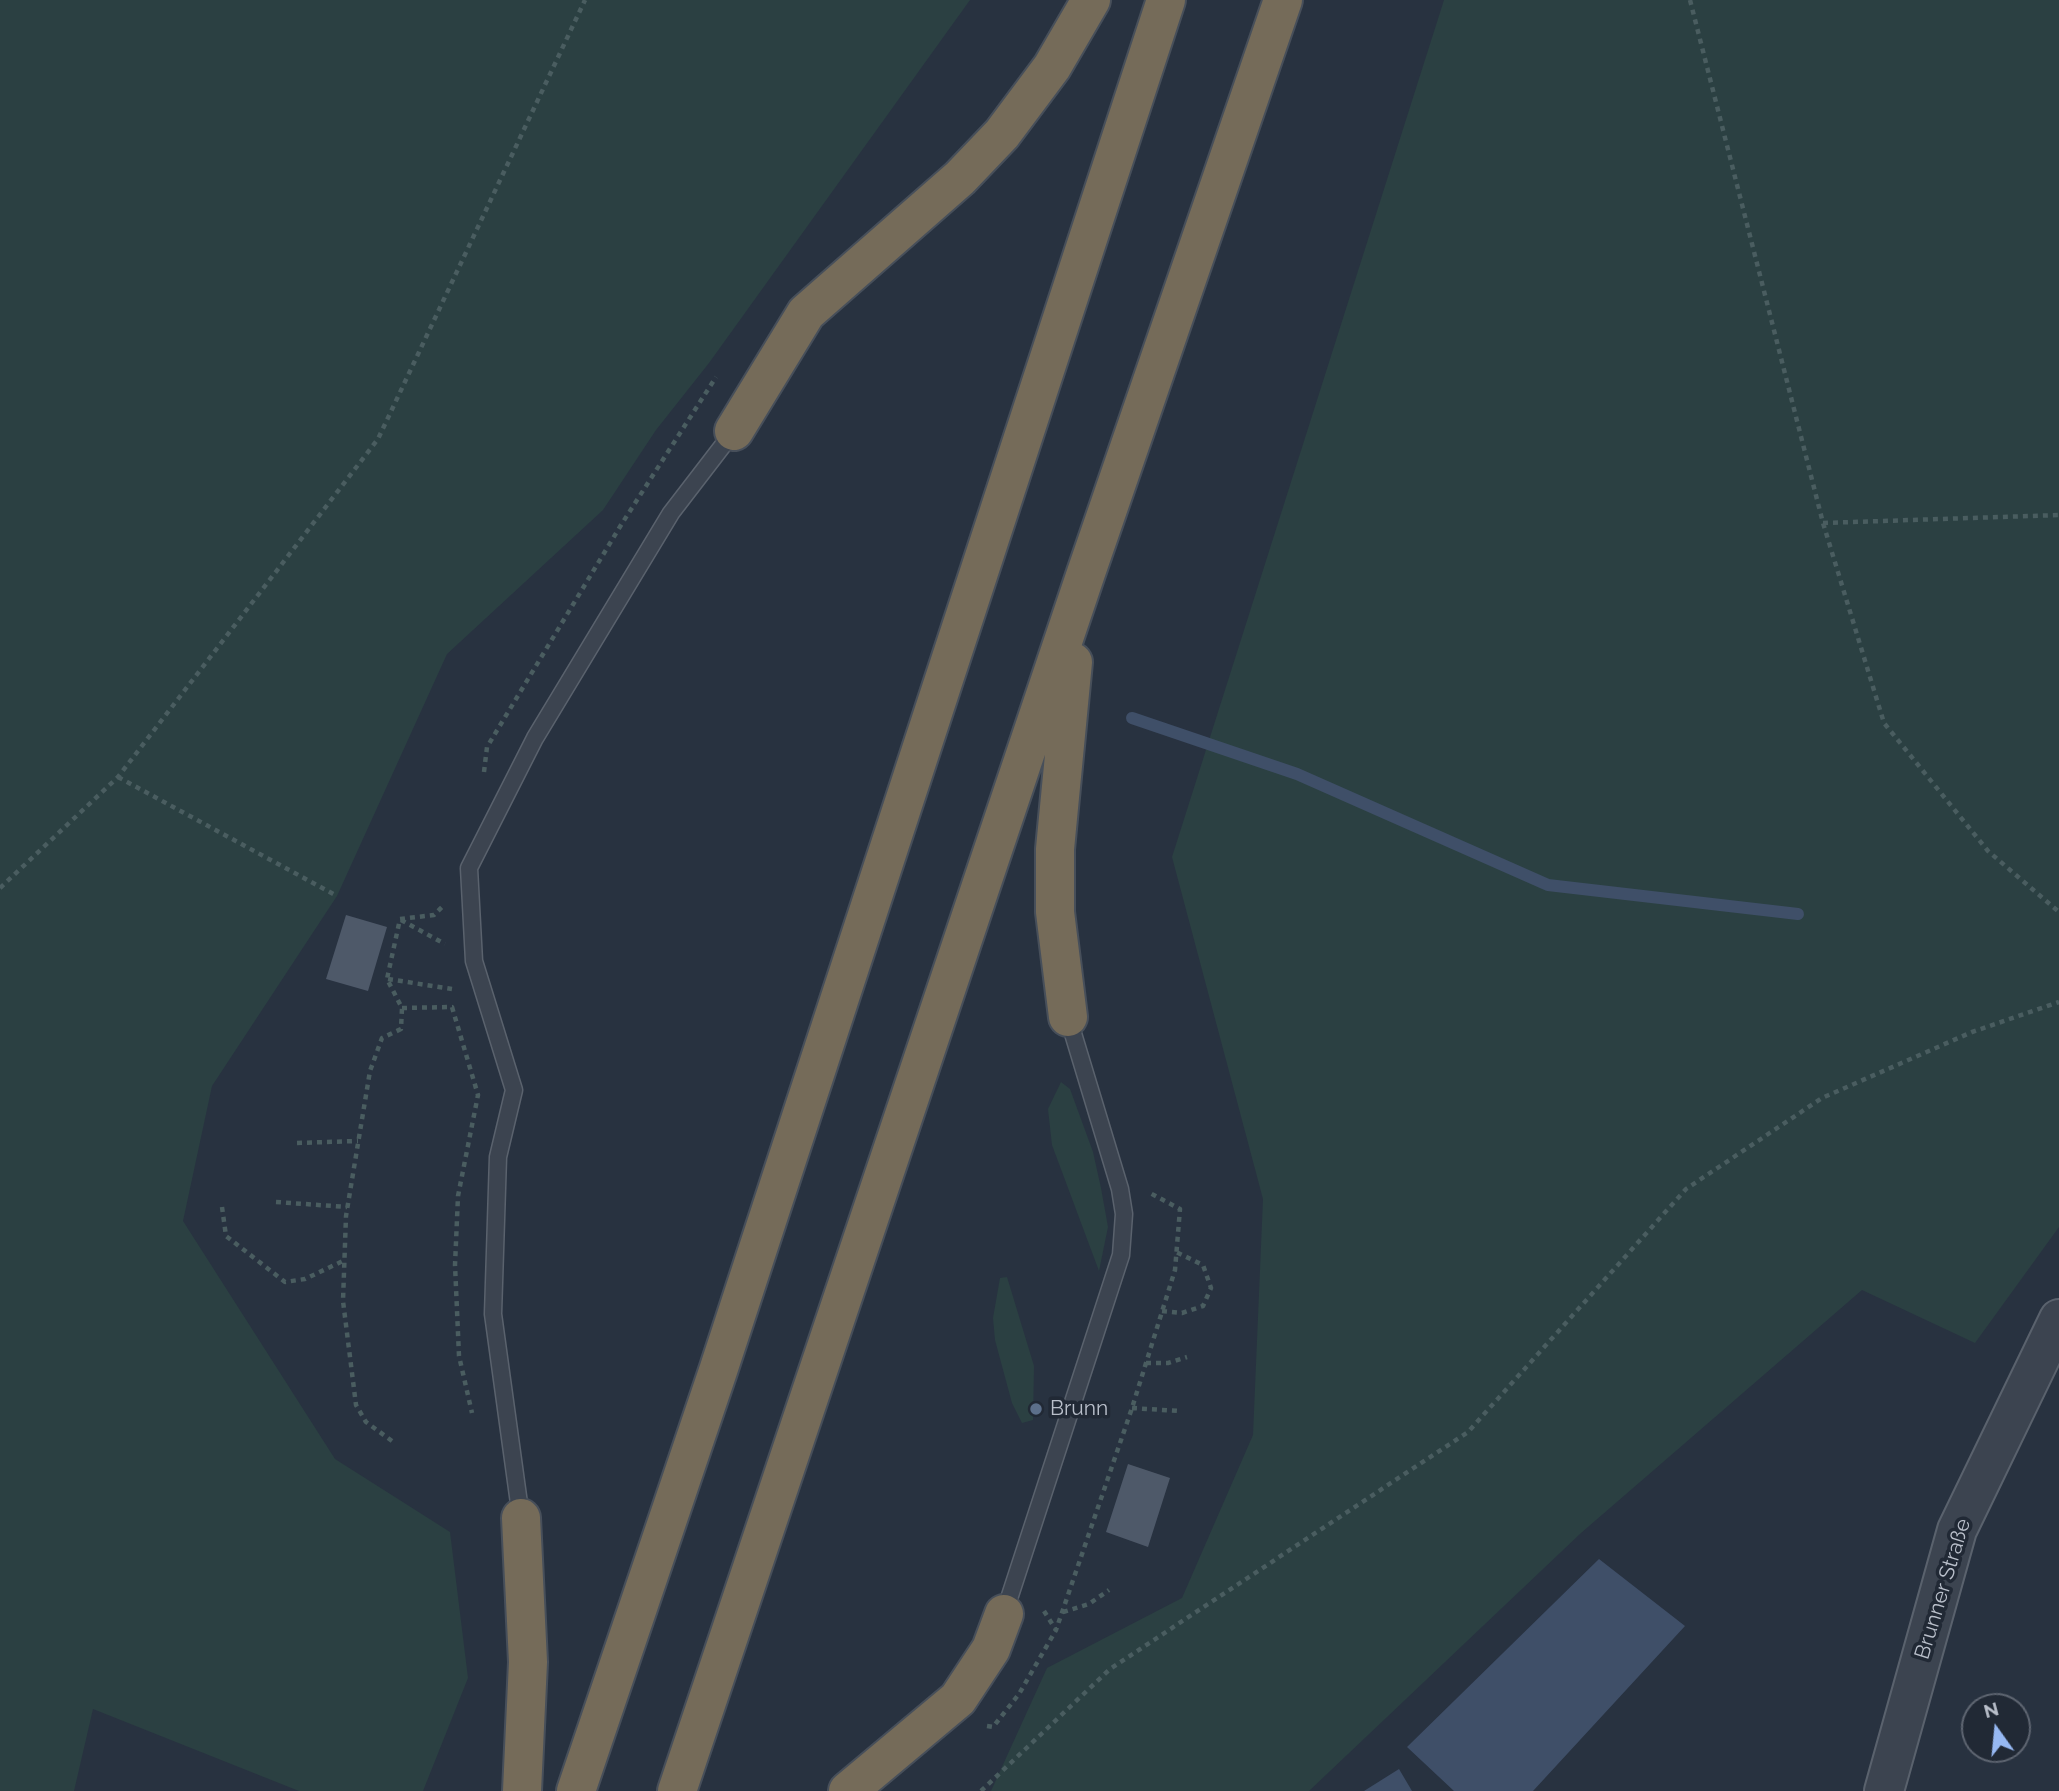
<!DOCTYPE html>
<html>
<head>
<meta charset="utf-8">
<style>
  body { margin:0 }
  #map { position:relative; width:2059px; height:1791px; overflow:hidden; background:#283240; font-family:Raleway,sans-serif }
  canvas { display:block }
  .north { position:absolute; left:1961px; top:1693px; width:70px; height:70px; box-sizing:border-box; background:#212935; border:2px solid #5e6571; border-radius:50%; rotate:345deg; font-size:19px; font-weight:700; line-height:28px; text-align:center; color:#b9bfca }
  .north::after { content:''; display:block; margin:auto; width:24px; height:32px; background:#96b8f2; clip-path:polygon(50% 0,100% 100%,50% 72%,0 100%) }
</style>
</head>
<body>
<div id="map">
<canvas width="2059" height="1791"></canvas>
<div class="north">N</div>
</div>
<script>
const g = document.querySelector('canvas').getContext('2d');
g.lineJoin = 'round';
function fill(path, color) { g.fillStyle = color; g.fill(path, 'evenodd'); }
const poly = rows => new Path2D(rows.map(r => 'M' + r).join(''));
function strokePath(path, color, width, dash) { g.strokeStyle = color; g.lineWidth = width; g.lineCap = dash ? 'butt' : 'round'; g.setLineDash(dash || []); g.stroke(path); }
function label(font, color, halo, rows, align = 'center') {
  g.font = font + ' Raleway,sans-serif'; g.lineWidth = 7; g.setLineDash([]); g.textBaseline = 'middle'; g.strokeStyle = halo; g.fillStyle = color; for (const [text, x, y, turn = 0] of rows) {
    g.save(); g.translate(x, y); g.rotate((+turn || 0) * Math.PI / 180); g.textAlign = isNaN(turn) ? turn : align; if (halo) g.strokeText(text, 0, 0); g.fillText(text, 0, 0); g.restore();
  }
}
fill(poly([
  [0,0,970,0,709,363,656,430,603,510,447,654,337,896,212,1086,183,1221,335,1459,450,1532,468,1678,423,1791,299,1791,93,1709,74,1791,0,1791],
  [1444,0,2059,0,2059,1227,1975,1343,1862,1290,1581,1533,1309,1791,991,1791,1047,1668,1182,1598,1253,1435,1263,1199,1172,857],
  [1061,1082,1070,1089,1093,1152,1101,1188,1108,1227,1099,1271,1052,1145,1048,1109],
  [1007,1277,1034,1366,1033,1420,1022,1423,1012,1403,995,1340,993,1318,1000,1278]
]), '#2b4042');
fill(poly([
  [1599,1559,1685,1626,1533,1791,1454,1791,1407,1747],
  [1399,1769,1412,1791,1364,1791]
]), '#3f4f68');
strokePath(poly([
  [1132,718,1297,774,1548,885,1798,914]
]), '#3f4f68', 12);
fill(poly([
  [346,915,387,927,368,991,326,979],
  [1128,1464,1170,1478,1148,1547,1106,1532]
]), '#4e5969');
const service = poly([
  [521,1518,493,1314,498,1157,514,1090,474,961,469,868,535,738,671,513,734,431],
  [1004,1614,1121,1255,1124,1214,1120,1189,1068,1017]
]);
const tertiary = poly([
  [1884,1791,1957,1530,2059,1319]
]);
const motorway = poly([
  [734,431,806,313,960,178,1002,134,1052,67,1091,0],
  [1068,1017,1055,912,1055,849,1073,662],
  [521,1518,528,1662,522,1791],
  [576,1791,718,1371,1166,0],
  [677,1791,1086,573,1283,0],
  [848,1791,958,1699,991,1649,1004,1614]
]);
strokePath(service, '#5a626d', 19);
strokePath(tertiary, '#5a626d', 42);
strokePath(motorway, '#474f5a', 42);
strokePath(poly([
  [1690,0,1823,523,1884,723,1988,851,2059,912],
  [1823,523,2059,515],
  [484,772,487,747,621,525,716,377],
  [118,777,337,896],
  [0,888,118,777,378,439,585,0],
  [401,920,445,944],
  [388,979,452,989],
  [402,1008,452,1007,478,1095,458,1196,455,1265,459,1356,472,1413],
  [297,1143,358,1141],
  [276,1202,347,1207],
  [222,1207,226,1236,285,1282,305,1279,345,1260],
  [1162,1311,1182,1313,1203,1306,1211,1288,1203,1265,1176,1252],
  [1146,1363,1168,1363,1187,1357],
  [1132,1408,1179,1411],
  [392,1441,366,1422,356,1405,343,1301,346,1216,370,1071,382,1038,401,1029,402,1008,387,979,400,919,434,915,443,906],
  [1044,1611,1056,1630,1132,1408,1175,1270,1180,1209,1150,1193],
  [1063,1612,1089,1604,1109,1590],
  [987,1726,993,1727,1019,1694,1056,1630],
  [981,1791,1110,1669,1468,1432,1686,1189,1822,1098,1972,1032,2059,1002]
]), '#4a5d60', 4.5, [5, 5]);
strokePath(service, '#3c4450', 16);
strokePath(tertiary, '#3c4450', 38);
strokePath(motorway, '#756b59', 38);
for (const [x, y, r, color] of [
  [1036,1409,7,"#5c6f8a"]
]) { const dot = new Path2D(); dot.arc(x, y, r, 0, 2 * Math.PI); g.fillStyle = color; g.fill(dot); strokePath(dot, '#212935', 2.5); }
label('21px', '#b9bfca', '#212935', [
  ["Brunn",1050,1409]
], 'left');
label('21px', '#b9bfca', '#212935', [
  ["Brunner Straße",1943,1589,-73]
]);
</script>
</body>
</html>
